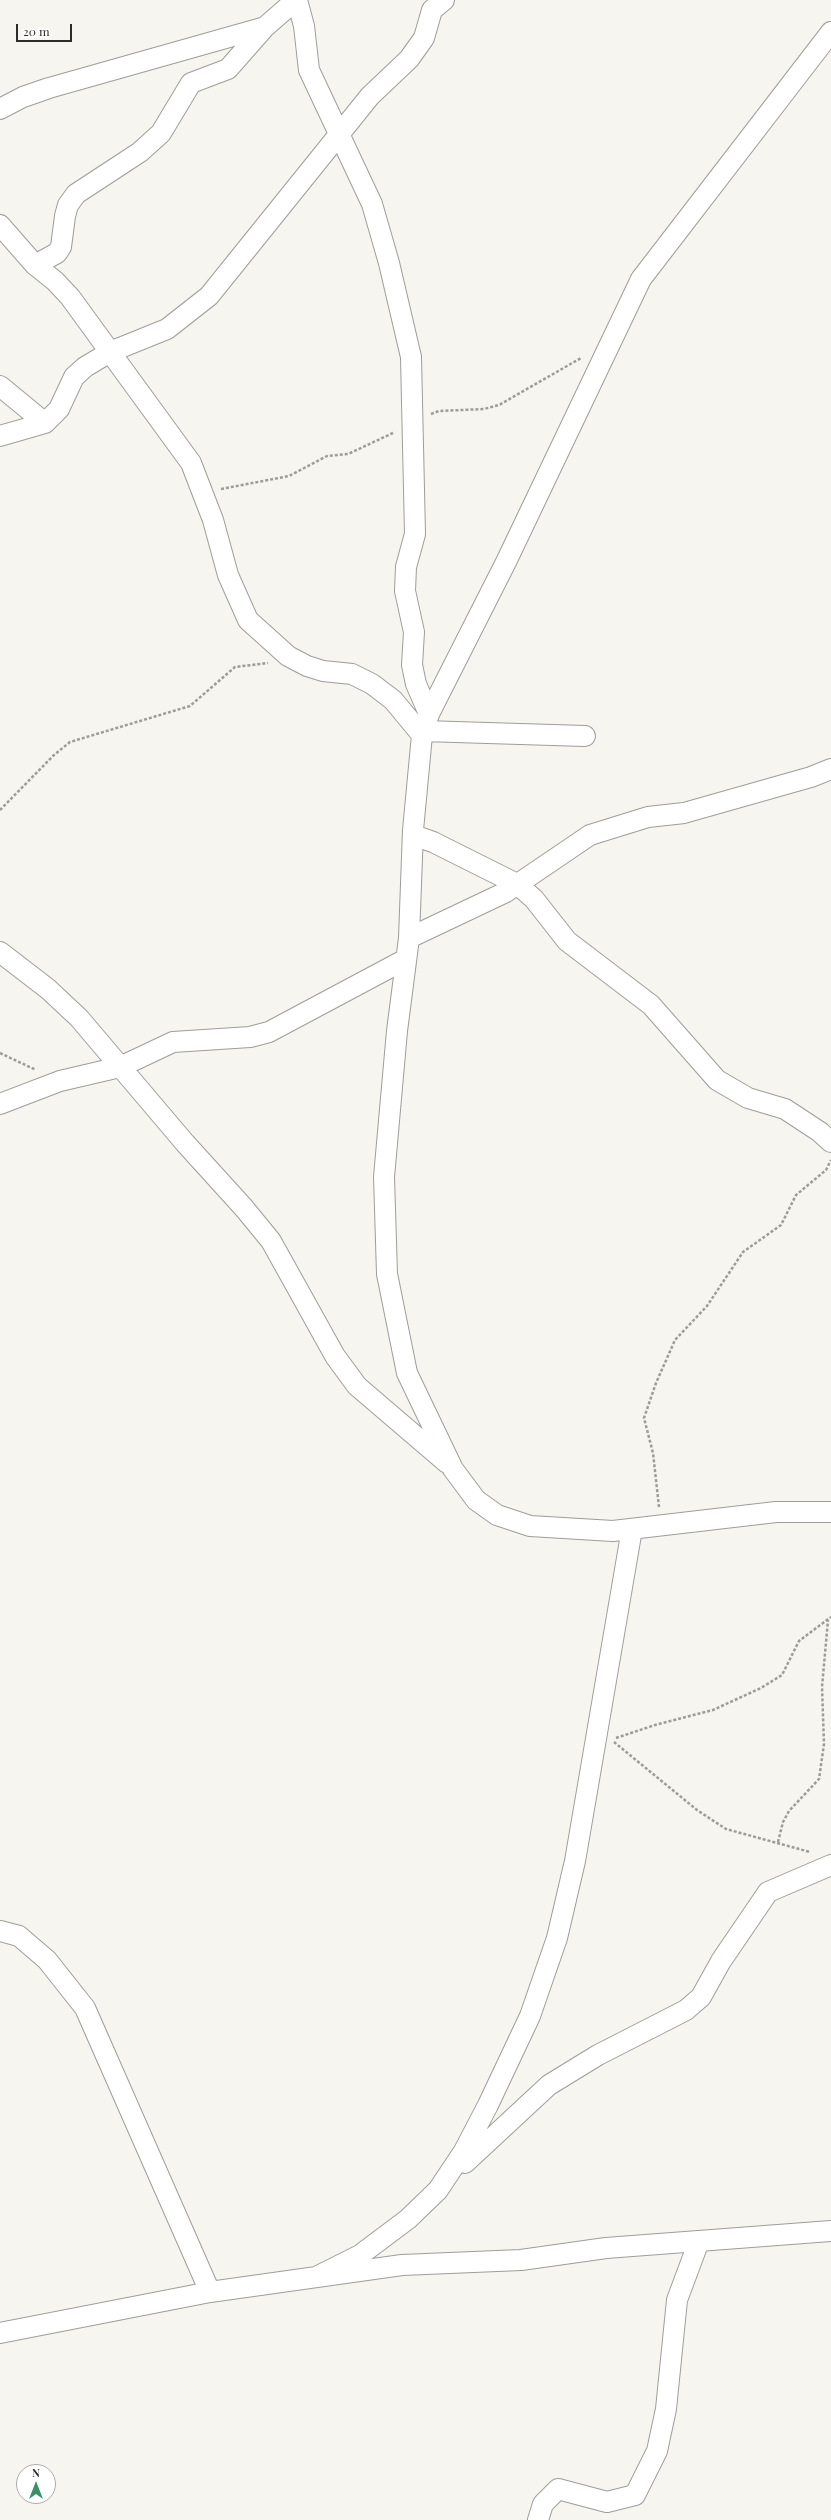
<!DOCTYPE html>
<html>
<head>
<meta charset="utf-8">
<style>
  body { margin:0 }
  #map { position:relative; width:831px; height:2520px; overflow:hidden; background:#f7f5f0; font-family:"Playfair Display",serif }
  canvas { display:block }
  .north { position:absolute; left:16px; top:2464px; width:40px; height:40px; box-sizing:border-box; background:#fff; border:1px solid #ababaa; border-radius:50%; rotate:0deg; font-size:11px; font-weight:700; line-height:16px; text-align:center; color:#2d2c2b }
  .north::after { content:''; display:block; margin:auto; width:14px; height:18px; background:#399165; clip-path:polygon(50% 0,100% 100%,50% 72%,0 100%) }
  .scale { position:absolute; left:16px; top:24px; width:56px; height:18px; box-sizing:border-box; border:2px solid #2d2c2b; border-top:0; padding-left:5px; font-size:12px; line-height:14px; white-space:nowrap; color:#2d2c2b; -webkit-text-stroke:3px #fff; paint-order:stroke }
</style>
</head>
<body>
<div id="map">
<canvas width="831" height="2520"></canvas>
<div class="north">N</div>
<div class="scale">20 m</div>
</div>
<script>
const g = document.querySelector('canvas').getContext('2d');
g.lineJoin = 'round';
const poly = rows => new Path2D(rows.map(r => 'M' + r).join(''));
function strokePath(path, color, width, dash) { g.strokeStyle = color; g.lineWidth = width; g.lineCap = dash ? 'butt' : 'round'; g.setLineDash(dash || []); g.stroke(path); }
const minor = poly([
  [297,0,304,26,309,70,372,204,389,263,411,357,415,534,406,567,405,591,414,632,412,665,416,684,429,714],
  [831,32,641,279,506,562,429,714,422,735,413,830,409,938,397,1031,384,1177,387,1274,407,1373,453,1469,476,1500,497,1515,530,1526,613,1531,776,1512,831,1512],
  [0,109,23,97,49,88,265,27],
  [0,225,35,265,55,281,70,297,191,463,213,520,228,575,248,620,288,656,307,666,323,671,352,674,372,684,393,700,422,735],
  [35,265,57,253,61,247,65,216,68,205,76,194,140,152,161,133,191,83,228,69,265,27,296,0],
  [0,386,45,423],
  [0,436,45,423,59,409,74,377,85,367,110,352,167,329,209,296,370,96,409,59,424,38,432,10,444,0],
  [423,731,585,736],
  [413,835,433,842,517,884,534,899,567,941,651,1005,717,1080,748,1098,785,1109,820,1132,831,1142],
  [409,938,506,892,590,835,648,817,684,813,811,777,831,769],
  [0,952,48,989,79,1018,185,1143,244,1208,271,1241,335,1356,357,1386,447,1463],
  [0,1104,60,1081,120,1067,173,1042,250,1037,269,1032,406,959],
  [0,1931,19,1936,47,1960,85,2008,210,2292],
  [465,2163,549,2085,598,2055,686,2010,701,1997,721,1961,768,1892,831,1865],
  [316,2277,360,2255,408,2219,438,2190,464,2151,488,2105,530,2016,557,1938,575,1861,632,1529],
  [0,2333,210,2292,402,2265,521,2260,606,2248,831,2231],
  [538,2520,543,2504,558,2489,607,2502,635,2495,657,2451,666,2409,677,2300,699,2241]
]);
strokePath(minor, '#9f9d99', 22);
strokePath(poly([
  [431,414,439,411,484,409,499,405,581,358],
  [221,489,289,476,327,456,348,454,393,433],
  [0,810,54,755,70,742,190,706,235,667,268,663],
  [0,1053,36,1070],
  [659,1507,653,1453,644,1418,656,1383,675,1340,707,1306,743,1252,781,1225,796,1195,826,1170,831,1160],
  [616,1738,655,1725,713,1710,761,1688,782,1675,799,1641,831,1617],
  [614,1742,697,1810,726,1829,810,1852],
  [778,1842,783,1822,789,1811,819,1779,824,1744,822,1687,828,1620]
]), '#9d9c99', 2.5, [3, 2]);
strokePath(minor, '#fff', 20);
</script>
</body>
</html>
